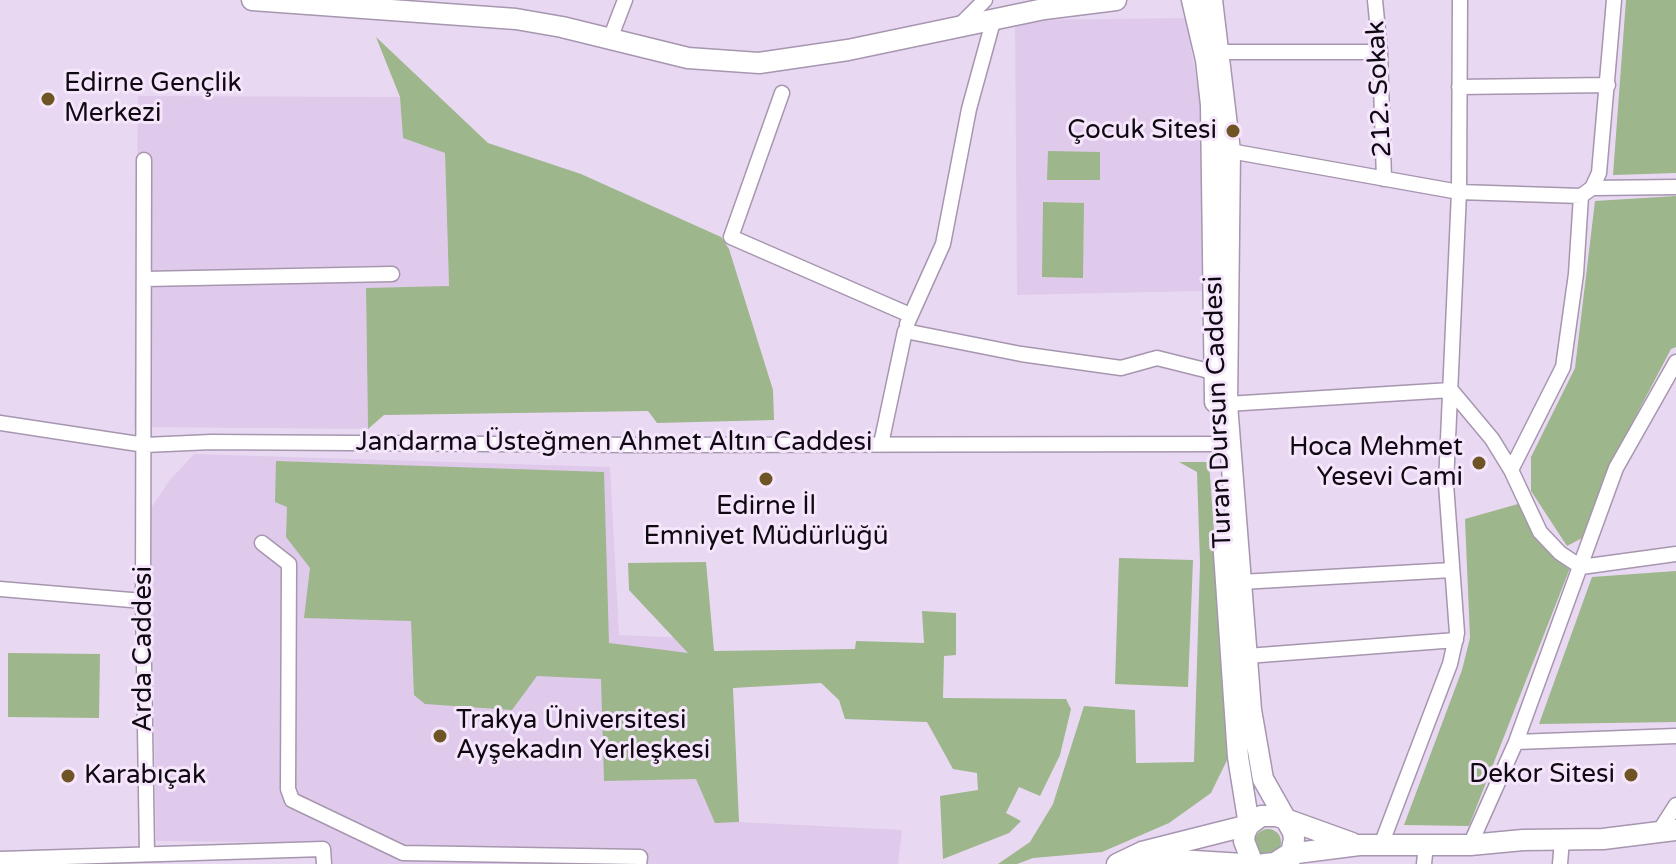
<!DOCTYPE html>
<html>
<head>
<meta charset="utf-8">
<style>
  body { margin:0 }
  canvas { display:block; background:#e9d8f2 }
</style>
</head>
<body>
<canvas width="1676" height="864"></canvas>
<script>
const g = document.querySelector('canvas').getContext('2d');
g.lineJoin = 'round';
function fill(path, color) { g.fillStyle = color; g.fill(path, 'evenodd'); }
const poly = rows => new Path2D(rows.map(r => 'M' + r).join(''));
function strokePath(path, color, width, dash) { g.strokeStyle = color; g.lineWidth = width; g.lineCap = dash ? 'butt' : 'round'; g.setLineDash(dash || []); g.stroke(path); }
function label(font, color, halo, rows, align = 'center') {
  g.font = font + ' "Varela Round",sans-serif'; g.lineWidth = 6; g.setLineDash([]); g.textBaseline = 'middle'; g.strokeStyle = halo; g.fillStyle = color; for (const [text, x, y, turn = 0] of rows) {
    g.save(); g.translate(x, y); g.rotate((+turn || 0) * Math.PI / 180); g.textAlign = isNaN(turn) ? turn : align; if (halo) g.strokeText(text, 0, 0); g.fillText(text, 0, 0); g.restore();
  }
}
fill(poly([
  [1186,18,1200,101,1202,291,1017,295,1015,20],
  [138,96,400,97,403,138,445,153,449,287,366,288,368,429,134,427],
  [194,454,610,467,619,635,712,639,739,822,902,830,898,864,329,864,327,843,156,841,151,508,169,481]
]), '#e0caeb');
fill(poly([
  [1626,0,1676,0,1676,173,1613,175],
  [376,37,488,143,581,174,721,237,729,249,773,390,774,420,657,423,648,411,384,415,368,429,366,288,449,286,445,153,403,138,400,97],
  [1048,151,1100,152,1100,180,1047,180],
  [1676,196,1676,347,1671,349,1608,469,1582,538,1567,546,1531,491,1531,457,1575,368,1595,201],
  [1043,202,1084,203,1083,278,1042,277],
  [276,461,604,472,609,643,688,653,629,590,628,563,706,562,714,651,855,649,856,641,924,643,922,611,956,613,956,655,944,656,943,698,1066,699,1071,709,1060,755,1040,796,1019,787,1006,813,1021,821,1009,833,943,859,940,796,978,790,977,773,953,769,927,722,845,719,839,700,821,683,733,688,739,822,715,823,696,779,604,781,601,679,537,676,512,710,425,704,414,695,411,621,304,618,310,568,286,537,287,507,275,502],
  [1179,462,1209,462,1230,754,1211,793,1169,823,1102,852,1033,858,1017,864,998,864,1030,842,1053,804,1084,706,1135,710,1136,763,1194,762,1200,563,1197,472],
  [1518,504,1541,541,1570,568,1469,826,1404,825,1462,670,1470,638,1465,519],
  [1119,558,1193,560,1188,687,1115,684],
  [1676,571,1676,722,1539,724,1592,577],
  [8,653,100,654,99,718,8,717],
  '1255 842a13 13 0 1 1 26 0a13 13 0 1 1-26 0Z'
]), '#9db68b');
const street = poly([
  [1375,0,1380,52,1384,179],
  [960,25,985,0],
  [610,39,625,0],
  [1219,52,1380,52],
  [1459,87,1608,85],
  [782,93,731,237,910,315],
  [1230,151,1459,192,1581,196,1592,188,1599,173,1614,0],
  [144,160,143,601,147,854],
  [1592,188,1676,187],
  [145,279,392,274],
  [907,324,943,244,969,109,994,18],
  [1451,390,1492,439,1511,470,1540,532,1560,553,1581,567,1676,554],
  [1227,404,1451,390],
  [0,423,145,445,211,442,635,445,1229,444],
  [881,444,905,331,1021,354,1121,368,1157,358,1213,372],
  [1511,470,1563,367,1576,274,1581,196],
  [262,543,289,564,288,789,292,800,403,853,640,857,639,864],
  [1241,582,1452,570],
  [0,589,143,601],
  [1247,656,1456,640],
  [1516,742,1676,736],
  [1658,833,1676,805],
  [1381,845,1450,664,1457,633,1446,484,1459,192,1460,0],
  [1470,845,1516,742,1616,468,1676,362],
  [0,859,323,849,324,864],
  [1424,864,1426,845],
  [1560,864,1562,840]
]);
const secondary = poly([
  [252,0,516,19,562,27,688,58,759,63,848,50,1044,9,1116,0],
  [1192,0,1206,60,1211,105,1215,402],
  [1212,0,1230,151,1227,404,1251,710,1263,779,1293,832,1294,839,1289,864],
  [1223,538,1238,757,1249,825],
  [1117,864,1142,852,1249,825],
  [1149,864,1178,860,1243,864],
  [1253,864,1244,841,1245,833,1249,825,1261,816,1277,816,1352,843],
  [1264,864,1275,863,1289,854,1359,845,1470,845,1523,840,1603,839,1676,830]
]);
strokePath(street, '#a696af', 17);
strokePath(secondary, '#a696af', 23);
strokePath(street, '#fff', 14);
strokePath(secondary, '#fff', 20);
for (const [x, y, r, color] of [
  [48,99,8,"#6f5426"],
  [1233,131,8,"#6f5426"],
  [1479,463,8,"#6f5426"],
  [766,479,8,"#6f5426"],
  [440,736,8,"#6f5426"],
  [1631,775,8,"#6f5426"],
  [68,776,8,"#6f5426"]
]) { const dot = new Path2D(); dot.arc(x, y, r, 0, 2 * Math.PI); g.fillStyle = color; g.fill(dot); strokePath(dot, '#f5e6fc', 3); }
label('26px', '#0f0912', '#f5e6fc', [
  ["Edirne Gençlik",64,84],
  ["Merkezi",64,114],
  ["Çocuk Sitesi",1217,131,"right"],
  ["Hoca Mehmet",1463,448,"right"],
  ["Yesevi Cami",1463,478,"right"],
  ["Edirne İl",766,507,"center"],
  ["Emniyet Müdürlüğü",766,537,"center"],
  ["Trakya Üniversitesi",456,721],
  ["Ayşekadın Yerleşkesi",456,751],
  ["Dekor Sitesi",1615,775,"right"],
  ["Karabıçak",84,776]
], 'left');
label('26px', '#0f0912', '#f5e6fc', [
  ["212. Sokak",1380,89,-93],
  ["Turan Dursun Caddesi",1219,412,-92],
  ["Jandarma Üsteğmen Ahmet Altın Caddesi",614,443],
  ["Arda Caddesi",144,649,-90]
]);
</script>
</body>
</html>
